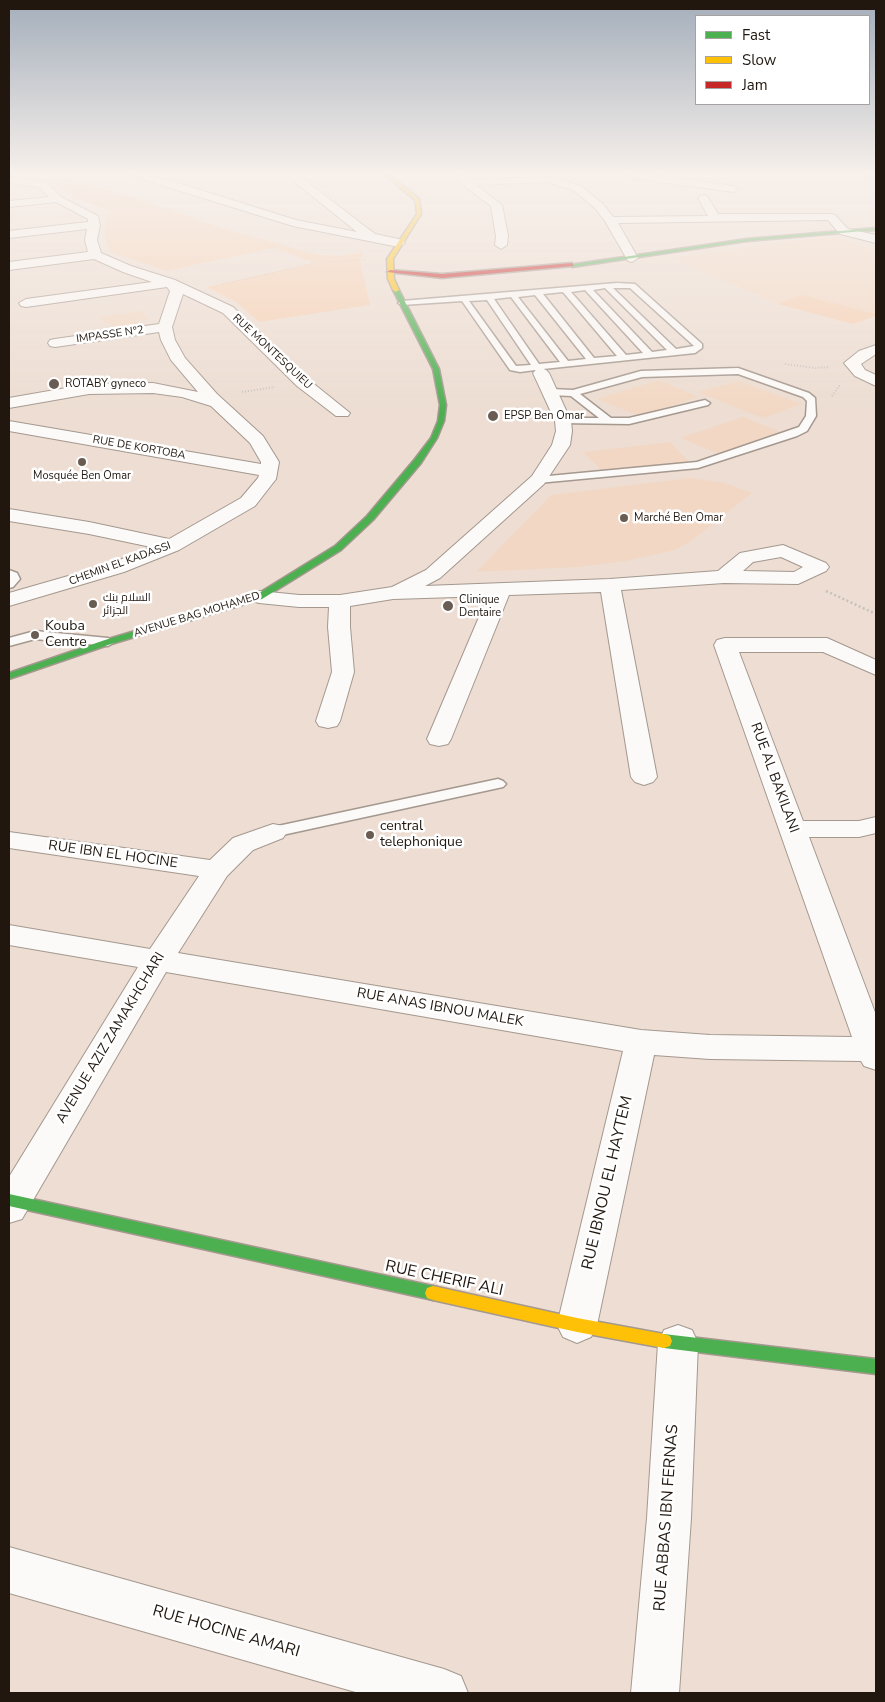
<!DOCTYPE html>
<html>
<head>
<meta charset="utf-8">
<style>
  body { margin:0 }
  #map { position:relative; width:885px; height:1702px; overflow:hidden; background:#edddd2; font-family:"Nunito Sans",sans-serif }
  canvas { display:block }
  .frame { position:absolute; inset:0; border:10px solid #21170f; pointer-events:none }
  .legend { position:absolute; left:695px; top:15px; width:175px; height:90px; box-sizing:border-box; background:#fff; border:1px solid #a6a29f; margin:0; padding:6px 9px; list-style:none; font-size:15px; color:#21170f }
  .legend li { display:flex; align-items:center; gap:10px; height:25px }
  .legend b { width:25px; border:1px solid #a6a29f }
</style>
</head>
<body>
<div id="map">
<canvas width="885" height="1702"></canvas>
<div class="frame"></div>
<ul class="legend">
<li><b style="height:6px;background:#4caf50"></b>Fast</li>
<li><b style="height:6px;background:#ffc107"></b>Slow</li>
<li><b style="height:6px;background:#c62828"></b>Jam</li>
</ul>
</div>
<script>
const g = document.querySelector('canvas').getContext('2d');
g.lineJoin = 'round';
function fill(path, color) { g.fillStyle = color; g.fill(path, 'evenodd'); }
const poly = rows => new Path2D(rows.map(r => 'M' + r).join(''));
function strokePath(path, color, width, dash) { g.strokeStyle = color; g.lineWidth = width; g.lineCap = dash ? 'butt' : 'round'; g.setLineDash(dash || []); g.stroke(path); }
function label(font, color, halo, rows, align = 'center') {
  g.font = font + ' "Nunito Sans",Cairo,sans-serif'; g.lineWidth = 5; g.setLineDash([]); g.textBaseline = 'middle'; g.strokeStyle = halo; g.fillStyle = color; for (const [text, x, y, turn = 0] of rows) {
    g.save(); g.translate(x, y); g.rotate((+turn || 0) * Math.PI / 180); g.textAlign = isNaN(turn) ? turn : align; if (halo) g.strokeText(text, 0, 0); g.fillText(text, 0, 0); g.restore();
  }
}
fill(poly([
  [837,237,876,251,876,316,853,324,778,304,673,258,790,241],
  [142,311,149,319,136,320,141,324,113,328,109,323,104,323,99,316],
  [659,380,699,397,639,416,597,399],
  [739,381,802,404,763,418,697,392],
  [743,417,788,435,726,457,680,438],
  [670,442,693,466,606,475,583,452],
  [690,478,724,483,752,493,691,541,675,550,626,561,578,567,476,572,551,495]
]), '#f2d8c4');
fill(poly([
  [57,176,135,198,224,229,319,255,340,256,364,252,360,260,370,305,259,322,236,302,206,287,314,263,274,248,166,271,110,252,105,237,105,222,110,211,76,198,45,179],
  [802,295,876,314,876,316,853,324,778,304]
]), '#f6d0b4');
const lane = poly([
  [617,283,635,284,702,344,702,348,695,353,543,369,546,373,541,376,535,370,520,372,510,370,462,301,402,305,398,303,402,301,617,283],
  [605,288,667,350,652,352,593,290,605,288],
  [613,288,630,288,694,346,676,349,613,288],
  [585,290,643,353,626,355,571,292,585,290],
  [563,292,617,356,594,358,543,294,563,292],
  [535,295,586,359,568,361,518,297,535,295],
  [511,297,560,362,539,364,494,299,511,297],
  [487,300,531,365,516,366,469,301,487,300],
  [738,368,809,393,815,398,816,416,807,431,797,436,698,468,538,483,533,480,538,477,697,462,799,427,806,416,807,401,803,397,738,374,642,377,580,394,611,418,629,418,705,400,710,403,708,405,629,424,560,423,560,419,563,418,599,418,571,396,551,395,546,392,551,389,573,390,641,371,738,368],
  [9,570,17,573,20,579,13,587,9,588,9,570],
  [35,631,108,638,115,642,108,646,35,639,9,646,9,638,35,631],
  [498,779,503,781,506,784,503,787,273,837,267,835,265,832,267,829,273,827,498,779]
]);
const street = poly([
  [129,175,147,175,181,184,296,220,357,232,286,175,298,175,375,234,403,240,405,243,399,247,293,226,129,175],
  [626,175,656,175,734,186,739,189,734,192,631,178,626,175],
  [866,175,876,175,876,180,867,177,866,175],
  [456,176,464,176,468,179,552,177,581,186,603,204,613,217,708,216,698,198,703,195,707,196,718,214,831,214,835,215,848,229,876,235,876,243,840,234,828,220,618,223,638,258,632,262,628,261,605,221,595,208,573,190,547,182,476,185,502,205,508,236,507,245,501,249,495,245,496,236,491,206,456,180,455,178,456,176],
  [9,177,32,179,47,183,61,197,98,216,100,225,97,240,101,253,131,266,175,280,233,307,309,380,350,413,348,416,336,416,297,386,223,313,183,294,172,327,175,340,185,358,217,394,263,436,279,462,276,479,255,506,179,550,124,572,9,606,9,593,110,564,151,547,89,534,9,521,9,509,89,522,169,539,241,498,258,478,259,475,9,431,9,421,261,464,261,462,250,443,211,406,182,397,153,393,89,394,9,408,9,398,89,384,153,383,198,392,171,360,161,340,159,332,55,347,50,346,48,343,50,340,55,339,159,324,170,291,167,287,26,307,21,306,19,303,26,299,152,282,123,272,94,259,9,270,9,262,88,252,85,240,87,229,9,238,9,231,88,222,88,219,56,202,9,207,9,201,49,197,39,187,9,183,9,177],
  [876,345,876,354,861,364,865,370,876,375,876,386,855,376,844,363,859,351,876,345],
  [541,368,546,370,549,373,571,421,572,431,570,445,544,484,440,578,425,586,610,579,718,571,740,553,783,545,826,563,829,567,826,571,798,584,724,583,621,590,657,777,653,782,644,785,635,782,631,777,601,592,509,595,451,739,448,744,439,746,430,744,427,739,488,596,393,599,350,606,350,627,354,672,340,721,337,726,328,728,319,726,316,721,332,672,328,627,329,607,299,607,259,603,252,601,248,597,252,593,259,591,299,595,340,595,392,587,426,570,532,476,552,445,556,431,555,421,533,373,536,370,541,368],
  [781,557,803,567,794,572,743,571,753,562,781,557],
  [725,638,827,638,876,660,876,675,823,652,739,652,803,821,859,821,876,817,876,833,859,837,809,837,876,1015,876,1070,864,1066,861,1061,710,1059,654,1055,597,1325,591,1337,577,1343,563,1337,557,1325,623,1051,166,972,22,1219,9,1223,9,1177,138,967,9,945,9,925,150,949,199,876,9,848,9,832,210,860,233,838,273,824,283,826,287,832,283,838,253,850,227,876,178,953,641,1030,710,1035,852,1037,714,645,717,640,725,638],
  [678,1325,692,1330,698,1343,691,1518,679,1693,631,1693,647,1518,658,1343,664,1330,678,1325],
  [9,1547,444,1669,461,1676,468,1693,359,1693,9,1593,9,1547]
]);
const fast = poly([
  [876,228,876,230,747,241,572,267,569,265,747,239,876,228],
  [396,288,399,290,439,369,446,405,444,421,437,438,421,463,373,520,341,550,262,599,111,644,9,679,9,673,105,640,256,595,335,546,367,516,415,459,431,438,438,421,440,405,433,369,393,290,396,288],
  [9,1194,433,1286,439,1288,441,1293,439,1298,433,1300,9,1206,9,1194],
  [664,1334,876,1359,876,1374,664,1348,658,1346,656,1341,658,1336,664,1334]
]);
const slow = poly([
  [385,175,390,175,419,199,421,214,393,259,394,279,399,290,396,292,393,290,388,279,387,259,417,214,415,200,385,175],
  [433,1286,577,1318,664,1334,670,1336,672,1341,670,1346,664,1348,577,1332,433,1300,427,1298,425,1293,427,1288,433,1286]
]);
const jam = poly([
  [572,263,574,266,442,278,387,272,390,270,442,274,572,263]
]);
strokePath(lane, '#a4988f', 3);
strokePath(street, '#a4988f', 2);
strokePath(fast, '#a4988f', 3);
strokePath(slow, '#a4988f', 3);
strokePath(jam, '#a4988f', 3);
strokePath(poly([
  [338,183,367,180],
  [264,191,278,189],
  [223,284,315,263,367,260]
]), '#c7c1be', 1, [1, 2]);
strokePath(poly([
  [785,364,815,368,830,367],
  [242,392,275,387],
  [832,396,840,385]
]), '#c7c1be', 2, [1, 2]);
strokePath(poly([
  [826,591,876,614]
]), '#c7c1be', 2.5, [2, 2.5]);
fill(lane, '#fcfaf8');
fill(street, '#fcfaf8');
fill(fast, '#4caf50');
fill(slow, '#ffc107');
fill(jam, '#c62828');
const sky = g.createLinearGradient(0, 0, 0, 414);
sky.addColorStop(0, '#a4aebb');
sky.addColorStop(0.42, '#f7f0eb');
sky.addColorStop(1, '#f7f0eb00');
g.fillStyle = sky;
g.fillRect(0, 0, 885, 414);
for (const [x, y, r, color] of [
  [54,384,6,"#685c53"],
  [493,416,6,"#685c53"],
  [82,462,5,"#685c53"],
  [624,518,5,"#685c53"],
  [93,604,5,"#685c53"],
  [448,606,6,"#685c53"],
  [35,635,5,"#685c53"],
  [370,835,5,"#685c53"]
]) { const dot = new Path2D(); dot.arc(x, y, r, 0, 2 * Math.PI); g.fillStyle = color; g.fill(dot); strokePath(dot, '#fff', 2); }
label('11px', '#21170f', '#fff', [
  ["IMPASSE N°2",110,335,-8],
  ["RUE MONTESQUIEU",272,352,43],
  ["RUE DE KORTOBA",139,448,10],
  ["CHEMIN EL KADASSI",120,564,-20],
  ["AVENUE BAG MOHAMED",197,615,-17]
]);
label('11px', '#21170f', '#fff', [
  ["ROTABY gyneco",65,384],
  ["EPSP Ben Omar",504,416],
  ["Mosquée Ben Omar",82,476,"center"],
  ["Marché Ben Omar",634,518],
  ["السلام بنك",103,598],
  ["الجزائر",103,611],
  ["Clinique",459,600],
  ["Dentaire",459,613]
], 'left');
label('14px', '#21170f', '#fff', [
  ["Kouba",45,627],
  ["Centre",45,643],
  ["central",380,827],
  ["telephonique",380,843]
], 'left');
label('14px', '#21170f', '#fff', [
  ["RUE AL BAKILANI",774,778,70],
  ["RUE IBN EL HOCINE",113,855,8],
  ["RUE ANAS IBNOU MALEK",440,1008,10],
  ["AVENUE AZIZ ZAMAKHCHARI",111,1038,-59]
]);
label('16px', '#21170f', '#fff', [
  ["RUE IBNOU EL HAYTEM",608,1183,-77],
  ["RUE CHERIF ALI",444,1279,12],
  ["RUE ABBAS IBN FERNAS",667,1518,-86],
  ["RUE HOCINE AMARI",226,1632,16]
]);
</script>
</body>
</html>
